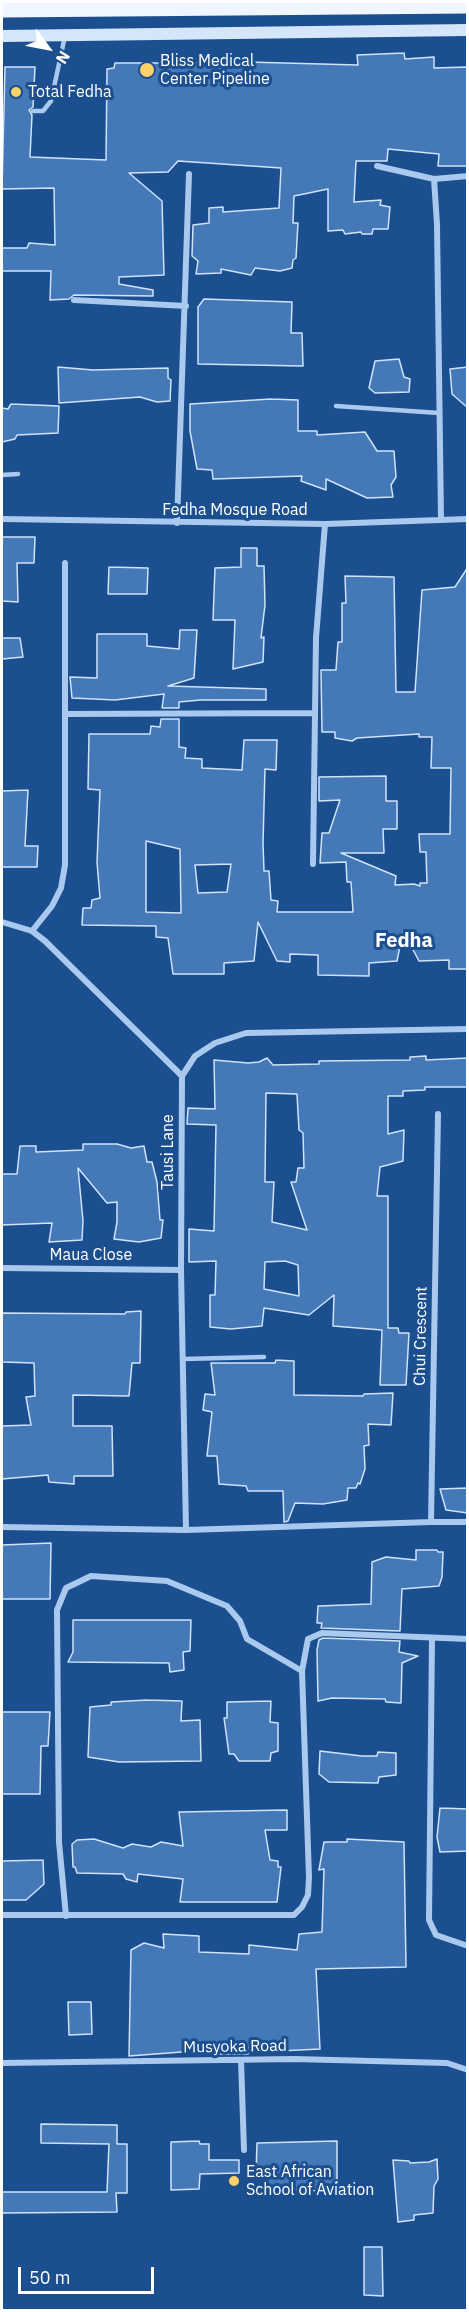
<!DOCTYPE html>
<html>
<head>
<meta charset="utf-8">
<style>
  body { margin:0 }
  #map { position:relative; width:469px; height:2312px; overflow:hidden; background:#1b4f8f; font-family:"IBM Plex Sans",sans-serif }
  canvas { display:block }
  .frame { position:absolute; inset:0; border:3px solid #fff; pointer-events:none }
  .north { position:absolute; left:18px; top:18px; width:60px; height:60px; -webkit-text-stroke:4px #1b4f8f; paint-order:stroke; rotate:122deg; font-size:16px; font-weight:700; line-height:24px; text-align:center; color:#fff }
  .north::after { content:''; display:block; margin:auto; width:21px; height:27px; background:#fff; clip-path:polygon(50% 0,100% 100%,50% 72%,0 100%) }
  .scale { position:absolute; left:18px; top:2267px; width:136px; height:27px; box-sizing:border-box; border:3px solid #fff; border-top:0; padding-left:8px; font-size:18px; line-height:21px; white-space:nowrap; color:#fff; -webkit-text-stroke:4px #1b4f8f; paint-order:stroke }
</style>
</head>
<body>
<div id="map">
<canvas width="469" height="2312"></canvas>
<div class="frame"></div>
<div class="north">N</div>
<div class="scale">50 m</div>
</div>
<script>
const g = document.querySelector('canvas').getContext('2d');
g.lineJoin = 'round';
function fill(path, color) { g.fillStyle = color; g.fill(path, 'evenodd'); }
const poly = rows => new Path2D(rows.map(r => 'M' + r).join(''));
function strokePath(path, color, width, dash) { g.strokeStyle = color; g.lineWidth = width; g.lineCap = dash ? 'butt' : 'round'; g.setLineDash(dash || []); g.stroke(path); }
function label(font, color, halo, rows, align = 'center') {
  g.font = font + ' "IBM Plex Sans",sans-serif'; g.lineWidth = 6; g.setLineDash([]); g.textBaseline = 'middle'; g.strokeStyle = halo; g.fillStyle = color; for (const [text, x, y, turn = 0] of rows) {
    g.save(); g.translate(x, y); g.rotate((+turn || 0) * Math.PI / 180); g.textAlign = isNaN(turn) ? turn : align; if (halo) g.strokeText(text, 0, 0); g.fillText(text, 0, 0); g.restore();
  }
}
const building = poly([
  [404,53,405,59,434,57,434,68,468,67,468,166,438,166,439,154,388,149,387,161,356,161,354,202,381,200,380,205,390,207,388,229,373,229,372,234,362,234,361,232,345,234,343,230,328,231,328,189,294,196,293,223,298,223,296,258,293,260,292,268,280,271,255,268,251,275,221,269,221,273,196,274,198,261,192,256,193,225,209,223,209,208,223,207,223,212,279,208,281,168,178,161,168,172,129,173,162,201,164,275,119,277,119,284,153,290,153,296,74,295,69,299,50,300,51,271,2,271,2,248,27,248,29,243,55,245,54,188,2,189,5,67,35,67,33,107,29,110,32,115,30,157,106,160,107,69,114,68,115,63,207,63,207,67,246,66,247,62,358,65,357,55,404,53],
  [204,299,292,302,291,333,302,333,303,366,198,364,198,307,204,299],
  [399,359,404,377,410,379,409,392,375,393,369,388,375,361,399,359],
  [58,367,93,370,168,368,168,378,171,380,170,401,157,402,140,397,59,403,58,367],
  [468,367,468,408,452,394,450,369,468,367],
  [271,399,298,400,298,431,317,431,317,435,365,432,377,451,394,451,396,477,391,485,393,497,367,498,326,479,326,490,301,481,302,476,213,479,212,470,197,469,190,431,190,404,271,399],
  [11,404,59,406,58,433,17,435,15,439,2,442,2,408,8,409,11,404],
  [2,537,35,537,34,563,17,563,18,602,2,601,2,537],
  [241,548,257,548,257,566,264,566,265,605,261,638,264,637,263,662,233,669,235,620,213,620,215,568,241,567,241,548],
  [109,567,148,568,147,594,108,594,109,567],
  [468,567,468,969,449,969,449,960,419,961,403,931,397,961,369,963,369,976,318,975,318,955,290,954,290,962,277,961,258,922,254,961,224,963,224,974,173,974,168,938,156,937,156,926,82,925,83,908,91,908,92,900,100,898,97,862,100,790,88,789,89,734,150,734,151,726,160,727,161,719,179,719,179,747,186,748,185,758,202,759,202,768,242,770,244,740,277,740,276,770,265,769,263,843,264,871,269,871,271,900,278,901,277,912,353,912,351,882,347,882,346,862,320,863,322,833,329,833,340,800,319,801,319,777,386,776,386,801,397,801,397,829,383,829,384,853,341,853,396,876,395,885,414,884,420,886,420,883,427,883,426,852,420,852,419,834,450,834,451,768,431,768,432,737,419,737,419,734,357,738,352,741,335,738,335,732,322,732,321,670,336,670,338,642,342,642,342,603,346,603,345,576,394,577,396,692,415,692,422,590,455,587,468,567],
  [146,841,180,849,181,913,146,912,146,841],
  [231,864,227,892,198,893,195,865,231,864],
  [180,630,197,630,194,678,168,686,266,689,266,700,200,700,179,702,179,708,162,708,164,694,115,700,72,698,70,677,97,678,97,634,147,634,147,646,179,649,180,630],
  [2,638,20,638,23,657,2,659,2,638],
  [28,790,25,846,38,846,37,867,2,867,2,791,28,790],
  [426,1056,426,1060,468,1058,468,1087,425,1087,425,1090,403,1091,403,1096,388,1096,388,1134,404,1130,403,1161,380,1167,377,1196,388,1196,388,1328,398,1328,399,1333,409,1333,406,1385,380,1385,382,1330,333,1326,334,1295,309,1315,264,1308,262,1326,231,1329,210,1327,210,1295,215,1295,216,1261,189,1262,189,1229,214,1231,216,1125,187,1124,188,1108,215,1109,214,1060,248,1063,259,1062,267,1058,273,1065,319,1064,319,1061,410,1060,410,1057,426,1056],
  [266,1093,297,1094,299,1130,303,1133,304,1168,298,1168,296,1182,291,1182,307,1230,272,1222,274,1182,265,1182,266,1093],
  [285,1261,298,1265,299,1296,264,1289,265,1262,285,1261],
  [83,1144,117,1144,131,1148,144,1146,147,1162,152,1162,157,1182,160,1220,163,1220,161,1238,139,1242,114,1239,117,1222,117,1202,107,1203,78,1168,83,1221,82,1240,49,1242,52,1223,2,1225,2,1174,17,1174,20,1146,36,1146,36,1152,83,1150,83,1144],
  [141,1311,140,1363,132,1363,129,1396,73,1395,73,1426,112,1426,113,1476,74,1476,74,1484,49,1482,48,1475,2,1479,2,1426,31,1425,26,1397,35,1396,34,1363,2,1362,2,1313,125,1314,126,1312,141,1311],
  [276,1360,294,1361,294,1395,363,1396,364,1394,393,1393,391,1425,368,1424,369,1445,364,1446,365,1469,360,1484,358,1483,356,1488,348,1488,347,1500,323,1504,295,1503,288,1521,284,1522,283,1491,248,1491,246,1486,219,1484,217,1456,207,1456,212,1412,203,1410,205,1394,215,1395,211,1363,275,1363,276,1360],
  [468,1488,468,1513,446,1510,440,1489,468,1488],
  [51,1543,50,1599,2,1599,2,1545,51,1543],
  [416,1550,437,1550,438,1552,443,1552,442,1577,439,1586,402,1589,400,1631,321,1628,322,1623,317,1623,318,1606,371,1604,372,1562,386,1557,416,1560,416,1550],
  [73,1620,191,1620,190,1651,183,1652,184,1670,170,1672,169,1663,68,1662,73,1652,73,1620],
  [323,1638,400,1641,399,1652,418,1656,402,1663,401,1703,386,1702,385,1699,332,1698,318,1701,317,1650,319,1640,323,1638],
  [147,1700,182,1701,181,1721,200,1720,201,1761,119,1762,88,1757,90,1707,111,1705,111,1702,147,1700],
  [271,1701,270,1722,278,1723,278,1751,271,1753,270,1761,239,1761,234,1754,229,1754,224,1718,227,1718,227,1702,271,1701],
  [2,1712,50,1712,48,1746,41,1746,40,1794,2,1794,2,1712],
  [320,1751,362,1756,377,1756,378,1752,396,1753,396,1775,379,1777,378,1783,329,1782,319,1774,320,1751],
  [440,1808,468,1809,468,1851,440,1852,437,1837,440,1808],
  [287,1810,287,1830,265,1830,270,1860,278,1861,278,1867,281,1867,277,1902,180,1902,183,1879,138,1874,137,1882,126,1879,123,1874,77,1873,75,1867,73,1867,72,1844,77,1840,94,1839,123,1848,132,1844,151,1847,161,1842,183,1846,179,1812,287,1810],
  [347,1839,404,1842,406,1967,316,1969,320,2049,279,2051,279,2046,248,2048,248,2054,208,2054,208,2050,129,2056,131,1950,144,1943,164,1948,163,1934,199,1936,199,1952,249,1954,249,1945,297,1950,299,1934,322,1932,324,1869,319,1870,324,1842,347,1842,347,1839],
  [43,1860,44,1884,26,1900,2,1900,2,1861,43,1860],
  [68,2002,91,2002,92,2034,69,2035,68,2002],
  [41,2124,117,2125,117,2144,127,2144,127,2193,116,2193,117,2212,2,2213,2,2192,107,2192,109,2144,41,2143,41,2124],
  [199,2141,200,2144,209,2144,209,2160,239,2160,239,2173,200,2174,199,2189,171,2190,171,2142,199,2141],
  [337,2141,337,2192,264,2188,264,2172,256,2173,257,2143,337,2141],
  [437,2159,438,2179,434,2186,433,2213,414,2215,414,2220,398,2222,393,2160,409,2161,410,2163,429,2162,437,2159],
  [364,2247,382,2247,383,2296,364,2295,364,2247]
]);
fill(building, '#4478b7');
strokePath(building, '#cfe3fa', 1.5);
strokePath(poly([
  [33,111,43,111,51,101,65,36],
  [336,406,439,413],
  [2,475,18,474],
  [183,1359,264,1357]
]), '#a9c9ee', 4.5);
strokePath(poly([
  [377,166,434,179],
  [74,300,186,306],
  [2,519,325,524,468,519],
  [441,519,437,224,434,179,468,176],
  [177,523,189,174],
  [66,714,315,713],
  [313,864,316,638,325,524],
  [2,922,32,931,45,941,182,1076],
  [32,931,52,906,61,888,65,865,65,563],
  [438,1114,431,1522,468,1522],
  [2,1268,181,1270],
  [2,1527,186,1530,431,1522],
  [186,1530,181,1270,182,1076,195,1056,215,1043,246,1033,468,1029],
  [432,1638,429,1920,436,1935,468,1946],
  [2,1915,294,1915,302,1907,308,1895,309,1877,302,1671,308,1639,322,1633,468,1639],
  [66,1916,59,1842,57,1610,66,1588,91,1576,167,1581,227,1606,240,1621,247,1639,302,1671],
  [241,2060,244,2150],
  [2,2063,295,2059,447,2063,468,2070]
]), '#a9c9ee', 6);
strokePath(poly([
  [2,36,468,30]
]), '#d6e6fa', 12);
strokePath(poly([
  [2,10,468,6]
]), '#f0f6ff', 15);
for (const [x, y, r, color] of [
  [147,70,8,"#ffd166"],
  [16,92,6,"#ffd166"],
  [234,2181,6,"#ffd166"]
]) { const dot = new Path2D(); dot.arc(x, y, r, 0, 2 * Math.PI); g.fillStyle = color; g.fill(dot); strokePath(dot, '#1b4f8f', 2); }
label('16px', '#fff', '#1b4f8f', [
  ["Bliss Medical",160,61],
  ["Center Pipeline",160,79],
  ["Total Fedha",28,92],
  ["East African",246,2172],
  ["School of Aviation",246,2190]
], 'left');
label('16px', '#fff', '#1b4f8f', [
  ["Fedha Mosque Road",235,510],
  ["Tausi Lane",168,1152,-90],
  ["Maua Close",91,1255],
  ["Chui Crescent",421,1336,-89],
  ["Musyoka Road",235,2047,-1]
]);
label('bold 20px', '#fff', '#1b4f8f', [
  ["Fedha",404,941]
]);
</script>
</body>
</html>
